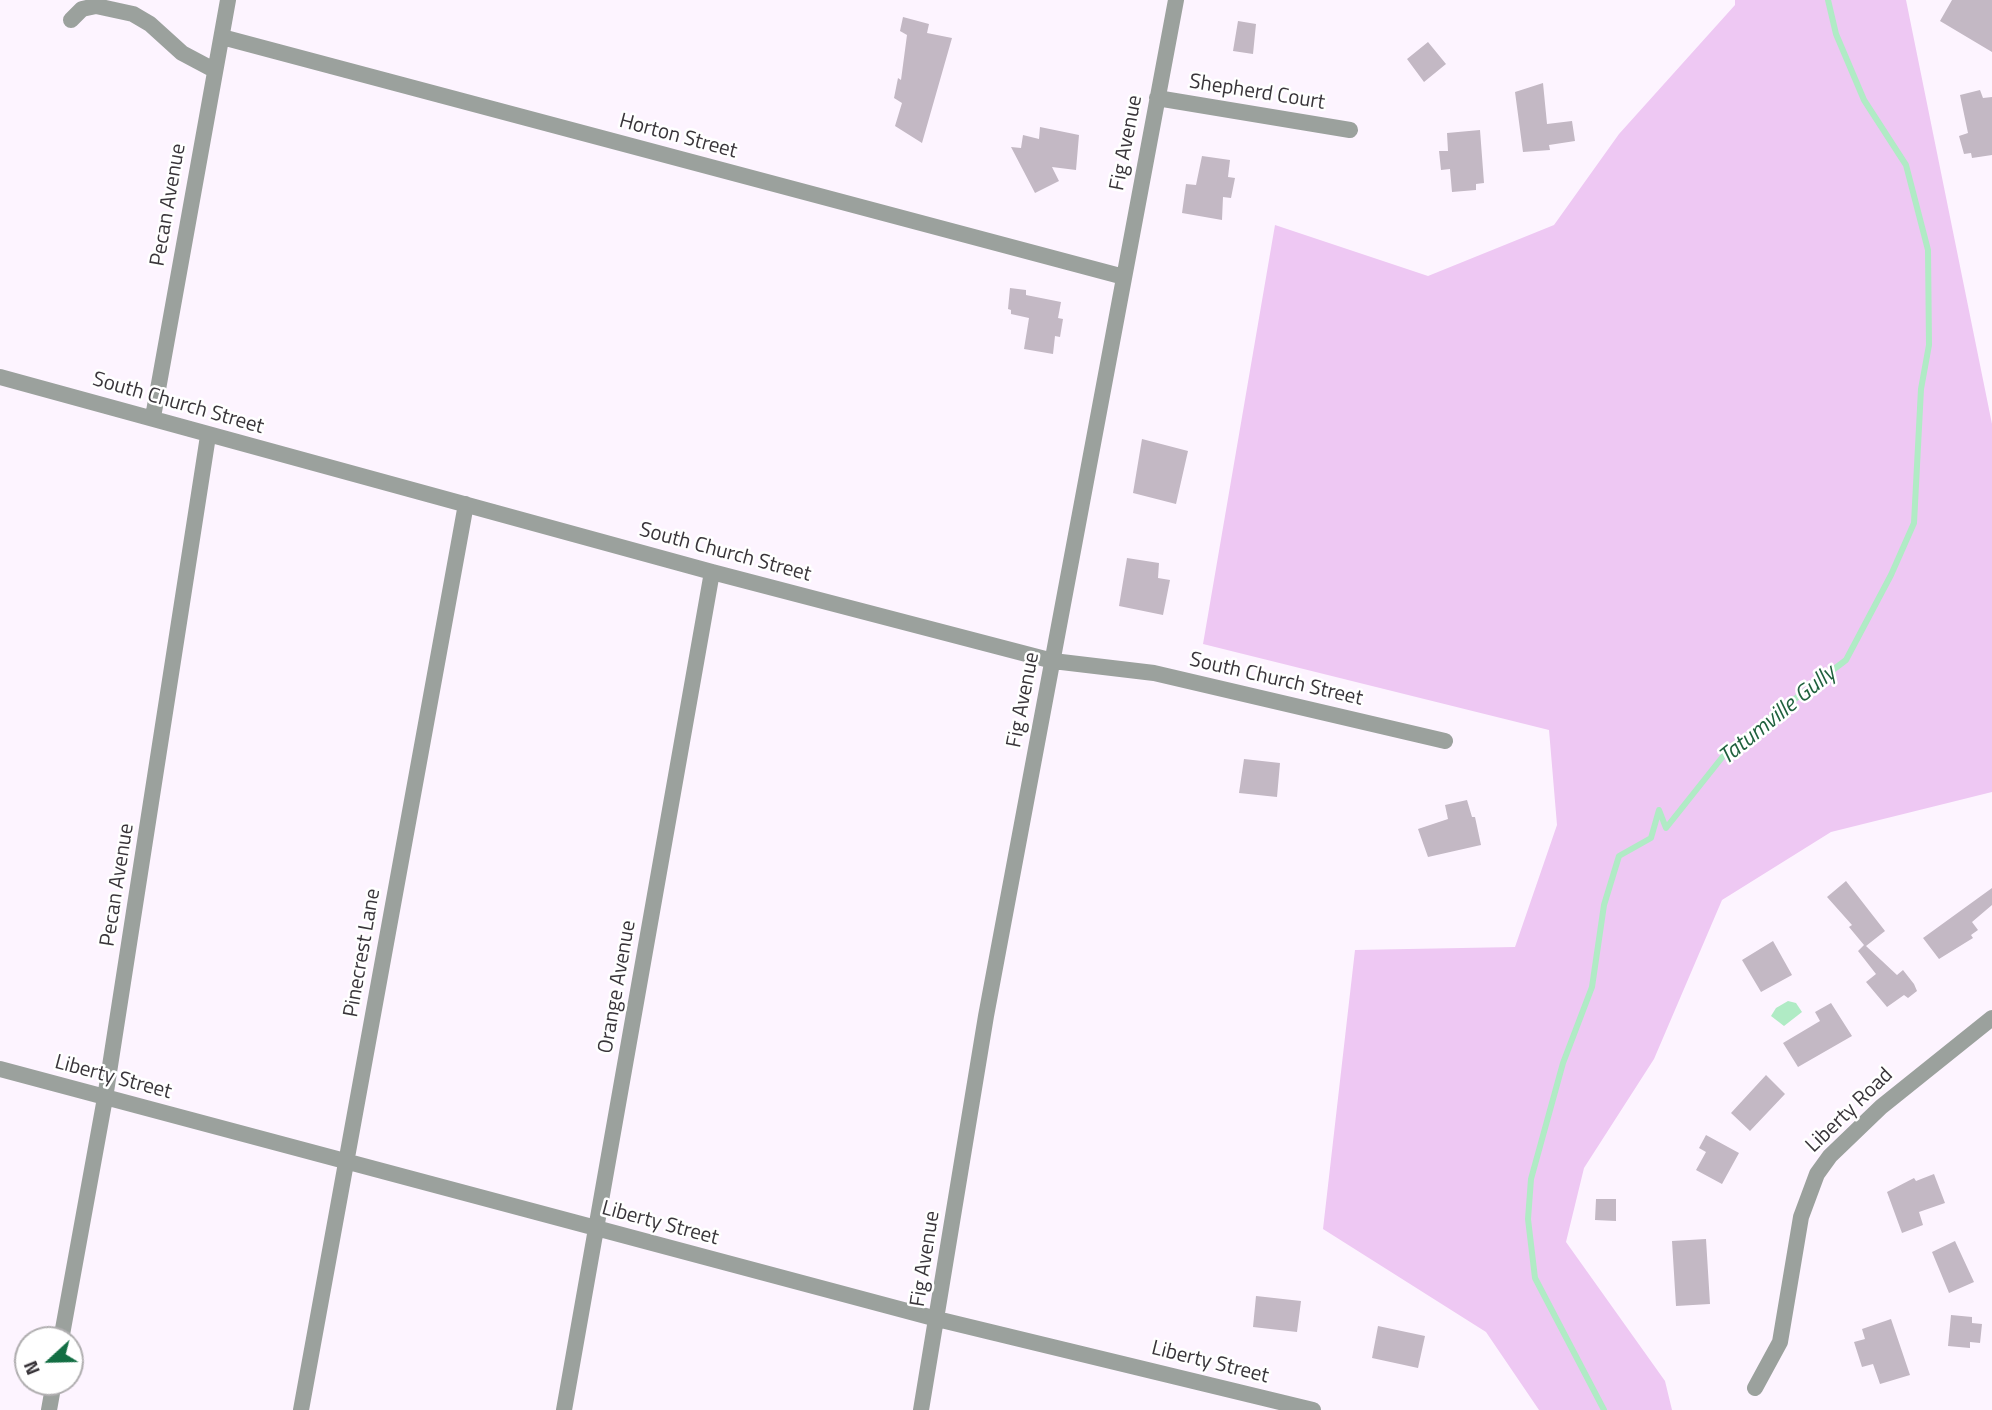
<!DOCTYPE html>
<html>
<head>
<meta charset="utf-8">
<style>
  body { margin:0 }
  #map { position:relative; width:1992px; height:1410px; overflow:hidden; background:#fdf4ff; font-family:"Titillium Web",sans-serif }
  canvas { display:block }
  .north { position:absolute; left:14px; top:1326px; width:70px; height:70px; box-sizing:border-box; background:#fff; border:2px solid #b0aeb0; border-radius:50%; rotate:248deg; font-size:19px; font-weight:700; line-height:28px; text-align:center; color:#39353a }
  .north::after { content:''; display:block; margin:auto; width:24px; height:32px; background:#126e43; clip-path:polygon(50% 0,100% 100%,50% 72%,0 100%) }
</style>
</head>
<body>
<div id="map">
<canvas width="1992" height="1410"></canvas>
<div class="north">N</div>
</div>
<script>
const g = document.querySelector('canvas').getContext('2d');
g.lineJoin = 'round';
function fill(path, color) { g.fillStyle = color; g.fill(path, 'evenodd'); }
const poly = rows => new Path2D(rows.map(r => 'M' + r).join(''));
function strokePath(path, color, width, dash) { g.strokeStyle = color; g.lineWidth = width; g.lineCap = dash ? 'butt' : 'round'; g.setLineDash(dash || []); g.stroke(path); }
function label(font, color, halo, rows, align = 'center') {
  g.font = font + ' "Titillium Web",sans-serif'; g.lineWidth = 5; g.setLineDash([]); g.textBaseline = 'middle'; g.strokeStyle = halo; g.fillStyle = color; for (const [text, x, y, turn = 0] of rows) {
    g.save(); g.translate(x, y); g.rotate((+turn || 0) * Math.PI / 180); g.textAlign = isNaN(turn) ? turn : align; if (halo) g.strokeText(text, 0, 0); g.fillText(text, 0, 0); g.restore();
  }
}
fill(poly([
  [1735,0,1906,0,1992,424,1992,792,1831,832,1722,900,1654,1059,1584,1168,1566,1242,1665,1381,1672,1410,1539,1410,1486,1332,1323,1229,1355,950,1515,947,1557,825,1549,730,1203,644,1275,225,1428,276,1554,225,1619,134,1735,5]
]), '#eec8f3');
fill(poly([
  [1788,1001,1796,1003,1802,1012,1784,1026,1771,1016,1776,1008]
]), '#b0ebc5');
strokePath(poly([
  [1604,1410,1535,1278,1528,1219,1531,1179,1563,1063,1592,987,1604,905,1619,856,1651,838,1659,810,1666,828,1728,750,1846,660,1891,575,1914,523,1921,389,1929,345,1928,250,1906,165,1864,100,1836,34,1828,0]
]), '#b0ebc5', 6);
fill(poly([
  [1952,0,1992,0,1992,52,1940,21],
  [903,17,929,24,927,33,952,38,922,143,895,126,902,103,894,98,898,78,901,80,907,35,900,31],
  [1238,21,1256,24,1253,54,1233,51],
  [1428,42,1446,64,1424,82,1407,59],
  [1543,83,1547,124,1572,121,1575,141,1549,145,1550,150,1523,152,1515,92],
  [1980,90,1983,98,1992,97,1992,155,1972,158,1971,153,1964,154,1959,136,1968,133,1960,95],
  [1040,127,1079,135,1076,170,1052,167,1059,181,1035,193,1011,147,1021,148,1023,135,1039,139],
  [1480,130,1484,183,1476,184,1476,190,1452,192,1450,169,1441,170,1439,151,1448,151,1447,133],
  [1202,156,1230,160,1228,177,1235,178,1231,198,1223,197,1222,220,1182,213,1186,184,1196,185],
  [1010,288,1026,290,1026,295,1061,302,1058,318,1063,319,1060,337,1055,336,1053,354,1024,349,1029,318,1011,314,1011,310,1008,309],
  [1142,439,1188,451,1176,504,1133,493],
  [1127,558,1159,563,1158,578,1170,580,1163,615,1119,606],
  [1244,759,1280,763,1277,797,1239,793],
  [1467,800,1472,817,1475,817,1481,845,1428,857,1418,829,1448,819,1445,805],
  [1846,881,1885,931,1866,946,1897,975,1903,970,1914,984,1917,991,1908,998,1904,995,1887,1007,1866,982,1876,974,1858,951,1864,945,1849,927,1852,925,1827,897],
  [1992,888,1992,905,1972,922,1978,930,1971,935,1973,938,1939,959,1923,938],
  [1773,941,1792,975,1761,992,1742,960],
  [1831,1003,1852,1036,1798,1067,1783,1043,1820,1021,1815,1012],
  [1766,1075,1785,1094,1750,1131,1731,1113],
  [1706,1135,1739,1153,1722,1184,1696,1170,1706,1152,1699,1148],
  [1934,1174,1945,1203,1919,1212,1923,1225,1902,1233,1887,1192,1914,1178,1916,1181],
  [1596,1199,1616,1199,1616,1221,1595,1220],
  [1706,1239,1710,1304,1676,1306,1672,1241],
  [1955,1241,1974,1282,1949,1293,1932,1252],
  [1256,1296,1301,1301,1297,1332,1253,1327],
  [1951,1315,1972,1317,1972,1323,1982,1324,1980,1343,1970,1342,1970,1348,1948,1346],
  [1891,1319,1910,1375,1880,1384,1873,1364,1862,1367,1854,1342,1865,1339,1862,1329],
  [1378,1326,1425,1336,1418,1368,1372,1358]
]), '#c3b8c4');
strokePath(poly([
  [71,20,82,9,96,6,133,14,150,24,182,53,214,70],
  [222,37,1124,277],
  [1157,98,1350,130],
  [0,377,712,572,1053,661,1154,673,1445,741],
  [153,417,228,0],
  [0,1069,937,1319,1313,1410],
  [61,1340,105,1098,208,436],
  [1755,1388,1780,1342,1801,1217,1817,1174,1830,1156,1881,1107,1992,1018],
  [49,1410,54,1382],
  [301,1410,466,504],
  [564,1410,712,572],
  [921,1410,986,1016,1176,0]
]), '#9ba19d', 16);
label('21px', '#39353a', '#fff', [
  ["Shepherd Court",1257,93,9],
  ["Horton Street",678,137,15],
  ["Fig Avenue",1127,143,-79],
  ["Pecan Avenue",169,205,-80],
  ["South Church Street",178,404,16],
  ["South Church Street",725,553,15],
  ["South Church Street",1276,680,13],
  ["Fig Avenue",1024,700,-79],
  ["Pecan Avenue",118,885,-81],
  ["Pinecrest Lane",363,953,-80],
  ["Orange Avenue",618,987,-80],
  ["Liberty Street",113,1078,15],
  ["Liberty Road",1850,1111,-44],
  ["Liberty Street",660,1224,15],
  ["Fig Avenue",926,1259,-81],
  ["Liberty Street",1210,1363,14]
]);
label('italic 23px', '#1f603d', '#fff', [
  ["Tatumville Gully",1778,716,-39]
]);
</script>
</body>
</html>
